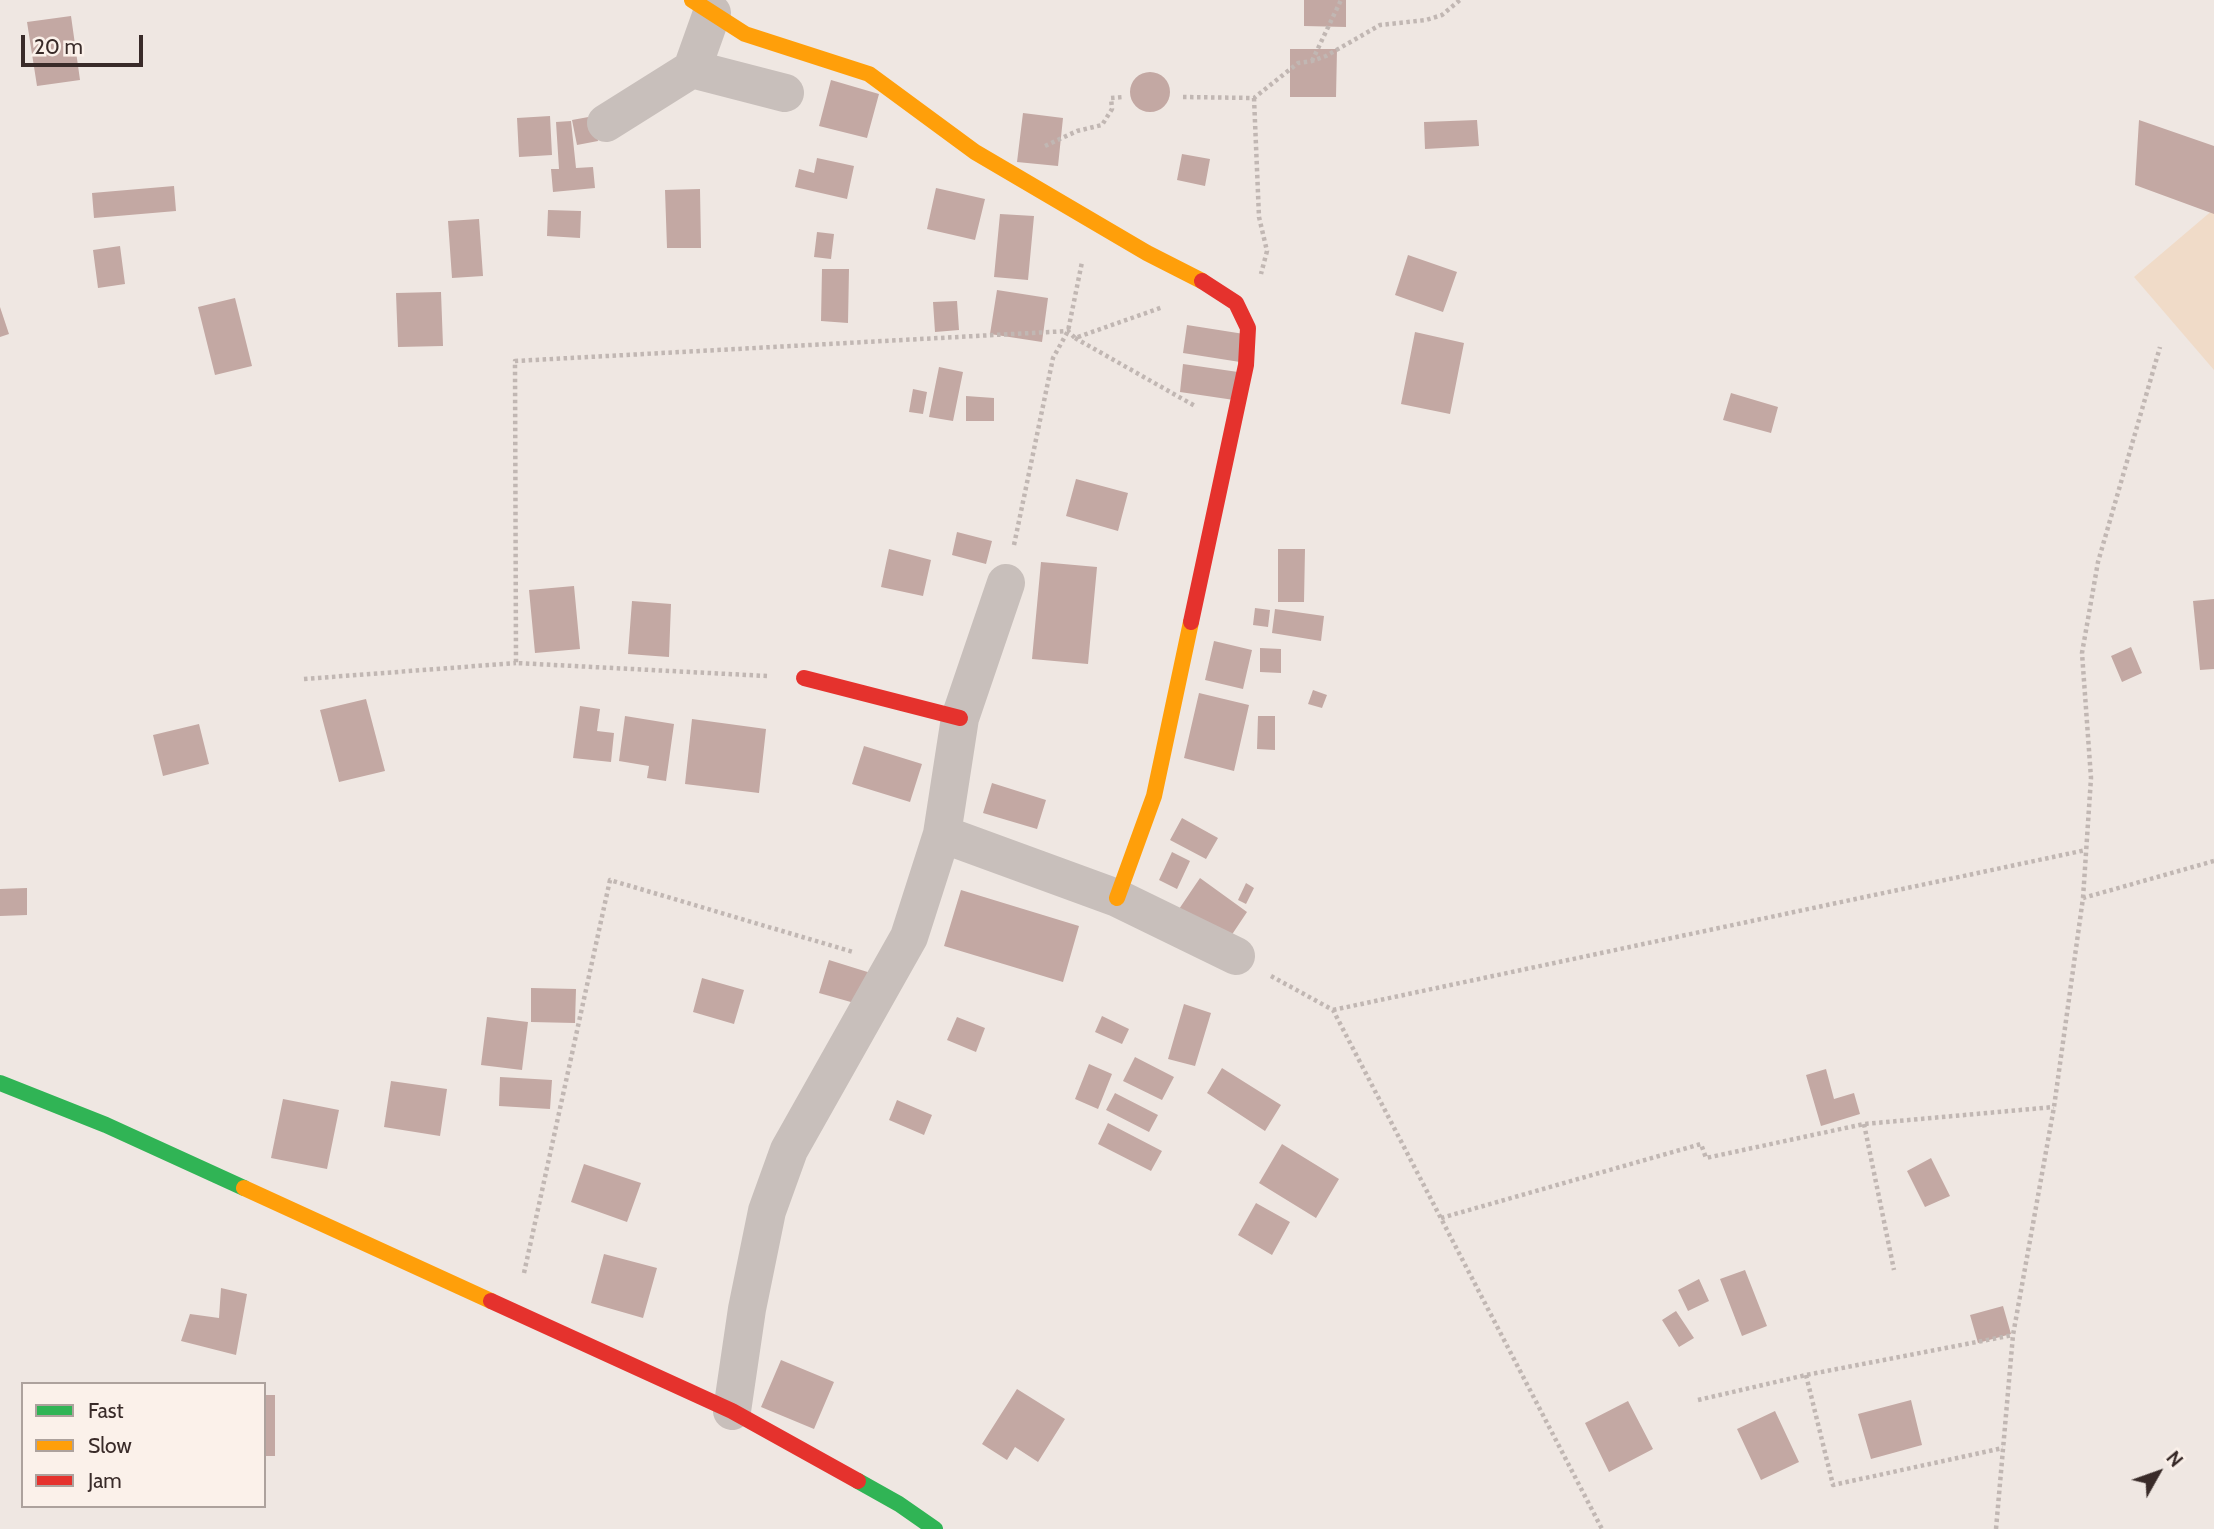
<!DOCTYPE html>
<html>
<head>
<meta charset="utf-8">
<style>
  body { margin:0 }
  #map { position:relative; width:2214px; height:1529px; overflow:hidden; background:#efe7e2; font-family:Cabin,sans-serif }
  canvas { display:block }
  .legend { position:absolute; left:21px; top:1382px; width:245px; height:126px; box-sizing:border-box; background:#fbf1ea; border:2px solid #ada29d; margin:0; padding:9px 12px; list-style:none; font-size:21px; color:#392b29 }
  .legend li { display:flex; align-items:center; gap:14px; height:35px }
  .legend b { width:35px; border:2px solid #ada29d }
  .north { position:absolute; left:2123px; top:1438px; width:70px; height:70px; -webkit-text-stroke:5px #fbf1ea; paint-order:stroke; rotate:50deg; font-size:19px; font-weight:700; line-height:28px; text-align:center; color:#392b29 }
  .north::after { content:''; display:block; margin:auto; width:24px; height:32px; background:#392b29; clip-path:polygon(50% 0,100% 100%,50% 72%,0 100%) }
  .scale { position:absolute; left:21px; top:35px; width:122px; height:32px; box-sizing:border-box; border:4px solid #392b29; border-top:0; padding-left:9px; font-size:21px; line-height:24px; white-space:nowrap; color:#392b29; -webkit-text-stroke:5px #fbf1ea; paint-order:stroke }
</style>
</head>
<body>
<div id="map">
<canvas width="2214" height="1529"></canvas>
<ul class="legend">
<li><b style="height:9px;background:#30b455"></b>Fast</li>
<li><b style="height:9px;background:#ff9f0a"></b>Slow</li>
<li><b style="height:9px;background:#e5322d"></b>Jam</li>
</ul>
<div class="north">N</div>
<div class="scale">20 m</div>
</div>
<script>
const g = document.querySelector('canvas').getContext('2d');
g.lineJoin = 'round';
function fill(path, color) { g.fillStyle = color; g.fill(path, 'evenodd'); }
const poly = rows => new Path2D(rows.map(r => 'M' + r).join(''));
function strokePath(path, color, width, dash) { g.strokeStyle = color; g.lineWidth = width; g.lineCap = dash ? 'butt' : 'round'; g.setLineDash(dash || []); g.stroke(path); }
fill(poly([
  [2214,209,2214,370,2134,277]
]), '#f0dbc8');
fill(poly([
  [1304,0,1346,0,1346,27,1304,26],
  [71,16,80,80,37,86,27,22],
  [1290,49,1337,49,1336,97,1290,97],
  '1130 92a20 20 0 1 1 40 0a20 20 0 1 1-40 0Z',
  [831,80,879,94,867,138,819,126],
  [1023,113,1063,118,1058,166,1017,162],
  [550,116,552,155,519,157,517,118],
  [594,116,598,141,577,145,572,120],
  [1477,120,1479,146,1425,149,1424,122],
  [2139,120,2214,146,2214,214,2135,185],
  [571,121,576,168,593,167,595,188,553,192,551,169,559,169,556,122],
  [1182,154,1210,159,1205,186,1177,180],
  [817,158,854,166,847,199,795,187,799,169,814,173],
  [174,186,176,211,94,218,92,193],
  [936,188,985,199,975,240,927,229],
  [700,189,701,248,667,248,665,190],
  [548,210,581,211,580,238,547,236],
  [1000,214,1034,216,1028,280,994,277],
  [479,219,483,276,452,278,448,221],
  [817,232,834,234,831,259,814,257],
  [120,246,125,284,98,288,93,250],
  [1408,255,1457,272,1443,312,1395,295],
  [822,269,849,269,848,323,821,321],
  [997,290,1048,298,1042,342,990,334],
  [441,292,443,346,398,347,396,293],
  [235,298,252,366,215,375,198,307],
  [957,301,959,330,935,332,933,302],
  [0,307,9,334,0,337],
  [1187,325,1244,334,1240,362,1183,353],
  [1415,332,1464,343,1450,414,1401,404],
  [1183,364,1238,372,1234,400,1180,392],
  [939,367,963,372,953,421,929,417],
  [913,389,927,392,923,414,909,412],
  [1731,393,1778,407,1771,433,1723,420],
  [966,396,994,398,994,421,966,421],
  [1076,479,1128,493,1118,531,1066,516],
  [957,532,992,541,986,564,952,555],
  [889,549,931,560,923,596,881,587],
  [1278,549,1305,549,1304,602,1278,602],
  [1041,562,1097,567,1088,664,1032,659],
  [574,586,580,649,535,653,529,590],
  [2214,599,2214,669,2200,670,2193,601],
  [632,601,671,604,669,657,628,654],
  [1255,608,1270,610,1268,627,1253,625],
  [1275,609,1324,616,1321,641,1272,633],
  [1214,641,1252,650,1243,689,1205,680],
  [2131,647,2142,673,2122,682,2111,656],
  [1260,648,1281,649,1281,673,1260,672],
  [1313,690,1327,695,1322,708,1308,704],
  [1199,693,1249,705,1234,771,1184,758],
  [366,699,385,771,339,782,320,710],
  [580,706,600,709,597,731,614,733,611,762,573,758],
  [625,716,674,724,666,781,647,778,649,766,619,761],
  [1258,716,1275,716,1275,750,1257,749],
  [692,719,766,729,759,793,685,784],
  [199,724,209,764,163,776,153,735],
  [864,746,922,764,910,802,852,784],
  [992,783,1046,800,1037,829,983,813],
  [1182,818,1218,838,1206,859,1170,840],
  [1172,852,1190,861,1177,889,1159,880],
  [1200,878,1247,912,1225,945,1177,912],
  [1246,883,1254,888,1246,904,1238,900],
  [27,888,27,915,0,916,0,889],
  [961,890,1079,926,1063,982,944,946],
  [829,960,874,974,865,1006,819,993],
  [702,978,744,990,734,1024,693,1012],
  [531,988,576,989,575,1023,531,1022],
  [1184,1004,1211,1013,1195,1066,1168,1059],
  [1102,1016,1129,1029,1122,1044,1095,1032],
  [487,1017,528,1022,522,1070,481,1065],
  [957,1017,985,1028,976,1052,947,1040],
  [1135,1057,1174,1077,1162,1100,1123,1081],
  [1089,1064,1112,1074,1098,1109,1075,1099],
  [1222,1068,1281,1105,1265,1131,1207,1093],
  [1826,1069,1834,1099,1854,1093,1860,1114,1821,1126,1806,1075],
  [500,1077,552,1080,550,1109,499,1106],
  [391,1081,447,1089,440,1136,384,1127],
  [1115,1093,1158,1115,1149,1132,1106,1110],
  [283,1099,339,1110,327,1169,271,1158],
  [897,1100,932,1115,924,1135,889,1120],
  [1108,1123,1162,1151,1151,1171,1098,1144],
  [1282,1144,1339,1179,1316,1218,1259,1183],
  [1931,1158,1950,1196,1925,1207,1907,1171],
  [584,1164,641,1183,627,1222,571,1202],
  [1256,1203,1290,1222,1272,1255,1238,1235],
  [604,1254,657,1268,643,1318,591,1303],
  [1745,1270,1767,1326,1742,1336,1720,1279],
  [1699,1279,1709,1301,1688,1311,1678,1290],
  [221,1288,247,1294,236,1355,181,1341,190,1314,219,1318],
  [2003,1306,2011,1334,1978,1343,1970,1315],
  [1676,1311,1694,1338,1679,1347,1662,1320],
  [781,1360,834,1382,814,1429,761,1407],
  [1017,1389,1065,1419,1038,1462,1015,1447,1007,1460,982,1444],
  [264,1395,275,1395,275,1456,264,1456],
  [1911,1400,1922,1445,1871,1459,1858,1414],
  [1628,1401,1653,1449,1609,1472,1585,1423],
  [1775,1411,1799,1462,1761,1480,1737,1429]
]), '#c3a8a3');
strokePath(poly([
  [1312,61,1341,0],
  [1183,97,1254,98,1298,63,1312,61,1326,56,1380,25,1426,20,1442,15,1460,0],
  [1254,98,1259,217,1267,251,1261,274],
  [1045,146,1077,131,1102,125,1112,109,1111,98,1123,97],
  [1075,338,1195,406],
  [1014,545,1053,358,1068,331,1082,262],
  [767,676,516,663,515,361,1068,331,1075,338,1163,307],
  [304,679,516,663],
  [2083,898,2091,778,2082,653,2098,562,2160,347],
  [1271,976,1333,1010,1602,1529],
  [1333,1010,2086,850],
  [1864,1124,1894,1270],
  [1441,1218,1701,1144,1706,1158,1864,1124,2054,1107],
  [524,1273,610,880,853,952],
  [1806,1375,1833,1485,2003,1448],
  [1698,1400,1806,1375,2013,1335],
  [1996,1529,2013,1335,2054,1107,2083,898,2214,861]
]), '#c1b7b3', 4.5, [3.5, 3.5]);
strokePath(poly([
  [692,69,785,93],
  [606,123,692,69,712,13],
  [942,834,1117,898,1236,956],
  [732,1411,747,1309,767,1211,789,1150,909,937,942,834,960,718,1006,583]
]), '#c8bfbb', 38);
strokePath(poly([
  [0,1083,106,1125,244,1188],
  [858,1481,899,1504,935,1529]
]), '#30b455', 16);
strokePath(poly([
  [692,0,745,34,869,74,975,152,1147,253,1202,281],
  [1117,898,1154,796,1191,622],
  [244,1188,491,1301]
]), '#ff9f0a', 16);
strokePath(poly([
  [1191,622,1246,365,1248,328,1236,303,1202,281],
  [804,678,960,718],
  [491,1301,732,1411,858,1481]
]), '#e5322d', 16);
</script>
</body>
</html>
